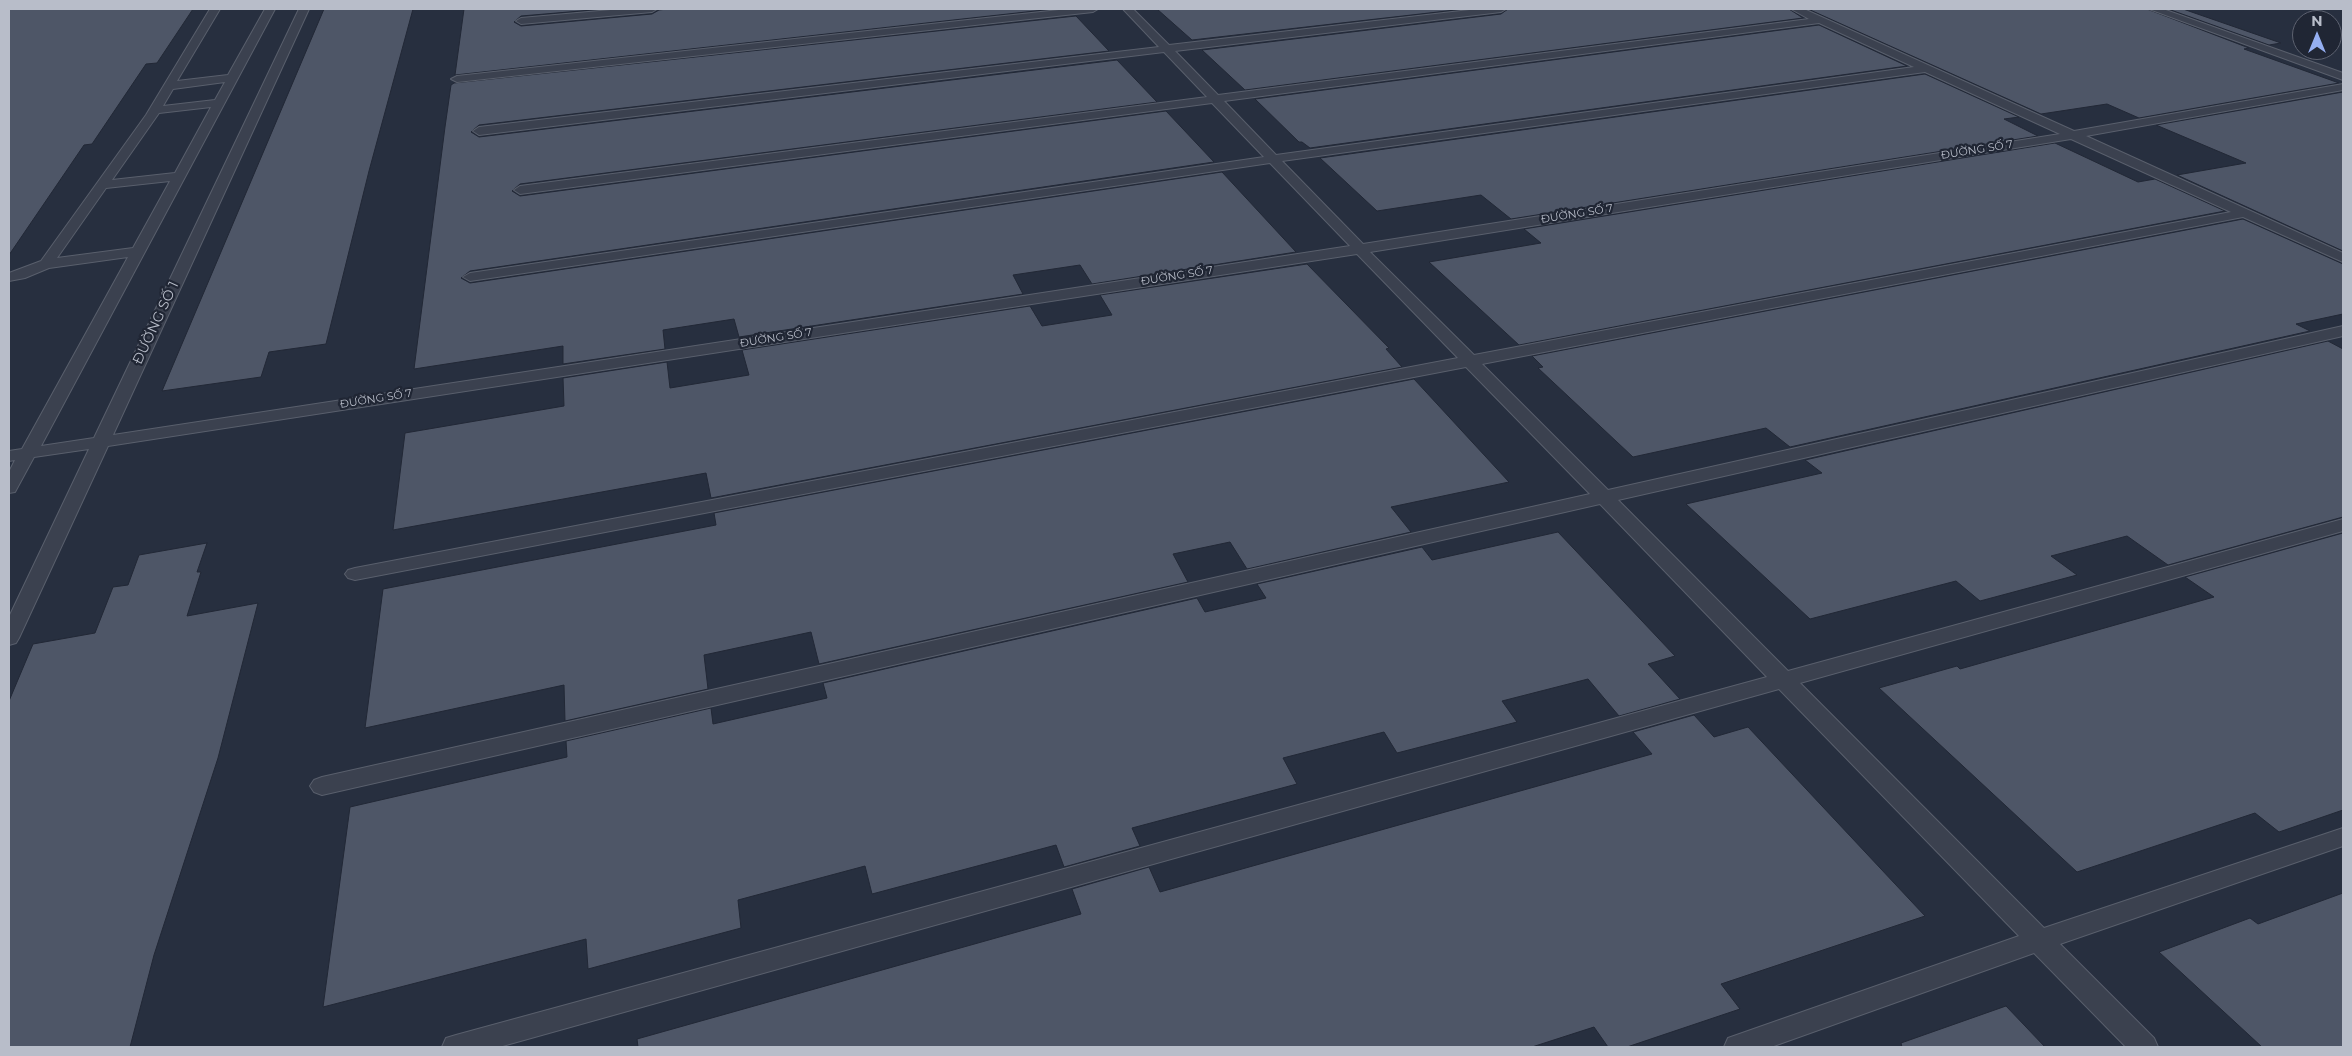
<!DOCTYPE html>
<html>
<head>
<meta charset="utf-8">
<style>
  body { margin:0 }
  #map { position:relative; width:2352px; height:1056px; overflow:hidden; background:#272f3f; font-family:Montserrat,sans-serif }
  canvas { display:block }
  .frame { position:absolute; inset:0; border:10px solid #b8bdc9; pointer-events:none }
  .north { position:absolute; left:2292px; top:10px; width:50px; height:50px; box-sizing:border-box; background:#202634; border:1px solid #5d6270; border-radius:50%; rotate:0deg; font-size:14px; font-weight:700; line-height:20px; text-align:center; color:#b8bdc9 }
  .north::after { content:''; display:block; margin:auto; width:18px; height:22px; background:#95aff1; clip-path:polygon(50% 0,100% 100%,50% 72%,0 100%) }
</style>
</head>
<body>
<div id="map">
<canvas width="2352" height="1056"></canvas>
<div class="frame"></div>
<div class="north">N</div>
</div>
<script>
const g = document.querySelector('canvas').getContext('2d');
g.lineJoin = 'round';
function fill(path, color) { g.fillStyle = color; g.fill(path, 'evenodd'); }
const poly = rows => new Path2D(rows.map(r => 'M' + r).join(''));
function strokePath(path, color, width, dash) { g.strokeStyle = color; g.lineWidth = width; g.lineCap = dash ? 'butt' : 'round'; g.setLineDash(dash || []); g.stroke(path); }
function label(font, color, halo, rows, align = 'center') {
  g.font = font + ' Montserrat,sans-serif'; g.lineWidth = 4.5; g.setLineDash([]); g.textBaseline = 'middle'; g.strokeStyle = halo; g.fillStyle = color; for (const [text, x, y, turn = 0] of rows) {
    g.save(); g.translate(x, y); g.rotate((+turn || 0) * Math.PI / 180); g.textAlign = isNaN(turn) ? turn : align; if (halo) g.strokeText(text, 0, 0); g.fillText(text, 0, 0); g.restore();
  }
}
const building = poly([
  [9,9,193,9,157,63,146,64,92,144,84,145,9,255,9,9],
  [324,9,413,9,369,171,326,344,269,352,261,377,162,391,324,9],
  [464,9,604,9,521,16,514,22,521,26,652,14,659,10,667,9,1053,9,455,75,464,9],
  [1157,9,1464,9,1192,40,1157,9],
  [1508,9,1789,9,1803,18,1245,90,1202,50,1501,14,1508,9],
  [1808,9,2147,9,2249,48,2244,49,2339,83,2139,118,2107,104,2041,114,1808,9],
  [2168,9,2183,9,2281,43,2269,45,2168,9],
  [1076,16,1109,51,479,125,471,132,479,137,1117,60,1157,102,520,184,512,191,520,196,1166,111,1214,162,470,271,461,278,470,283,1222,172,1296,252,1092,284,1080,265,1013,275,1023,294,739,337,734,319,663,330,665,349,563,364,563,346,414,369,445,127,451,85,454,83,1076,16],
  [1819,25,1907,66,1310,148,1302,142,1299,142,1255,99,1819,25],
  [1925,74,2019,117,2004,119,2038,136,1511,219,1481,195,1377,211,1320,158,1925,74],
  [2343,92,2343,251,2177,175,2246,163,2156,125,2343,92],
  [2055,143,2138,182,2155,179,2225,211,1519,345,1429,262,1541,243,1524,229,2055,143],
  [2243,219,2343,264,2343,314,2296,324,2310,331,1790,447,1766,428,1633,457,1538,368,1543,367,1532,356,2243,219],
  [1307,264,1389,348,1386,349,1402,367,711,498,706,473,393,530,405,433,564,406,563,378,667,362,670,388,749,375,742,350,1030,306,1042,326,1112,315,1100,295,1307,264],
  [2328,341,2343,349,2343,517,2168,565,2127,536,2051,556,2077,575,1980,601,1956,581,1810,619,1686,504,1822,473,1805,460,2328,341],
  [1414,379,1509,482,1391,507,1411,532,1247,569,1230,542,1173,554,1188,582,819,664,811,632,704,655,708,689,565,721,564,685,365,728,383,589,716,525,714,513,1414,379],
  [1558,532,1675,656,1648,664,1680,699,1619,716,1588,679,1502,701,1517,722,1397,753,1384,732,1283,758,1297,784,1132,828,1140,846,1064,867,1056,845,872,894,865,866,738,900,741,928,588,969,586,939,323,1007,350,807,567,757,566,741,711,708,713,724,827,698,823,683,1197,598,1205,612,1266,598,1257,584,1422,547,1432,560,1558,532],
  [2343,533,2343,810,2279,832,2255,813,2077,872,1879,688,1957,666,1960,669,2214,597,2185,577,2343,533],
  [207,543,197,572,201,572,187,616,258,603,218,758,154,955,130,1047,9,1047,9,701,33,644,95,633,113,587,128,585,139,555,207,543],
  [1694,715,1714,737,1748,727,1925,916,1721,984,1740,1009,1627,1047,1608,1047,1594,1027,1532,1047,638,1047,637,1039,1081,914,1072,889,1149,867,1160,892,1652,754,1633,732,1694,715],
  [2343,893,2343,1047,2262,1047,2159,952,2250,918,2258,924,2343,893],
  [2006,1006,2045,1047,1902,1047,1901,1043,2006,1006]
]);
fill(building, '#4e5667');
strokePath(building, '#222836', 1);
const service = poly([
  [210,9,220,9,177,81,228,75,265,9,275,9,41,446,94,438,299,9,309,9,113,435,1350,246,1270,163,470,281,463,277,470,273,1264,157,1212,103,520,194,514,190,520,186,1207,97,1164,52,479,135,473,131,479,127,1159,47,1123,9,1133,9,1169,45,1478,9,1506,9,1501,12,1175,51,1218,95,1809,19,1791,9,1804,9,2074,131,2343,84,2343,90,2086,136,2343,253,2343,262,2243,217,1482,364,1608,490,2343,326,2343,336,1618,500,1788,671,2343,519,2343,531,1800,683,2044,928,2343,828,2343,846,2060,944,2154,1038,2158,1047,2126,1047,2034,953,1771,1047,1724,1047,1728,1038,2019,936,1779,689,499,1047,442,1047,446,1038,456,1035,1767,677,1600,504,322,795,314,792,310,786,314,780,322,777,1590,494,1466,367,355,580,348,578,345,574,348,570,355,568,1458,358,1357,254,108,446,19,638,16,643,9,645,9,617,89,449,34,457,15,492,9,493,9,472,15,460,9,461,9,451,22,449,128,257,49,268,25,278,9,281,9,273,41,261,146,115,210,9],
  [1819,23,1914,67,1276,155,1224,101,1819,23],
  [1925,72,2060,134,1363,244,1282,161,1925,72],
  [225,82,215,100,163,106,173,89,225,82],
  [211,107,175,173,112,180,159,113,211,107],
  [2071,139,2231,212,1474,355,1370,252,2071,139],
  [170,181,133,248,57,258,106,188,170,181],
  [622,9,657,9,652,12,521,24,516,21,521,18,622,9],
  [1068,9,1098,9,1093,12,457,82,451,79,457,76,1068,9],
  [2149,9,2163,9,2343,73,2343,80,2149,9]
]);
strokePath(service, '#595f6c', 2);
fill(service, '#3b414f');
label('11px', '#b8bdc9', '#202634', [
  ["ĐƯỜNG SỐ 7",1977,150,-9],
  ["ĐƯỜNG SỐ 7",1577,214,-9],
  ["ĐƯỜNG SỐ 7",1177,276,-9],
  ["ĐƯỜNG SỐ 7",776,338,-9],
  ["ĐƯỜNG SỐ 7",376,399,-9]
]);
label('14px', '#b8bdc9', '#202634', [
  ["ĐƯỜNG SỐ 1",156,323,-65]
]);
</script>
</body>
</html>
